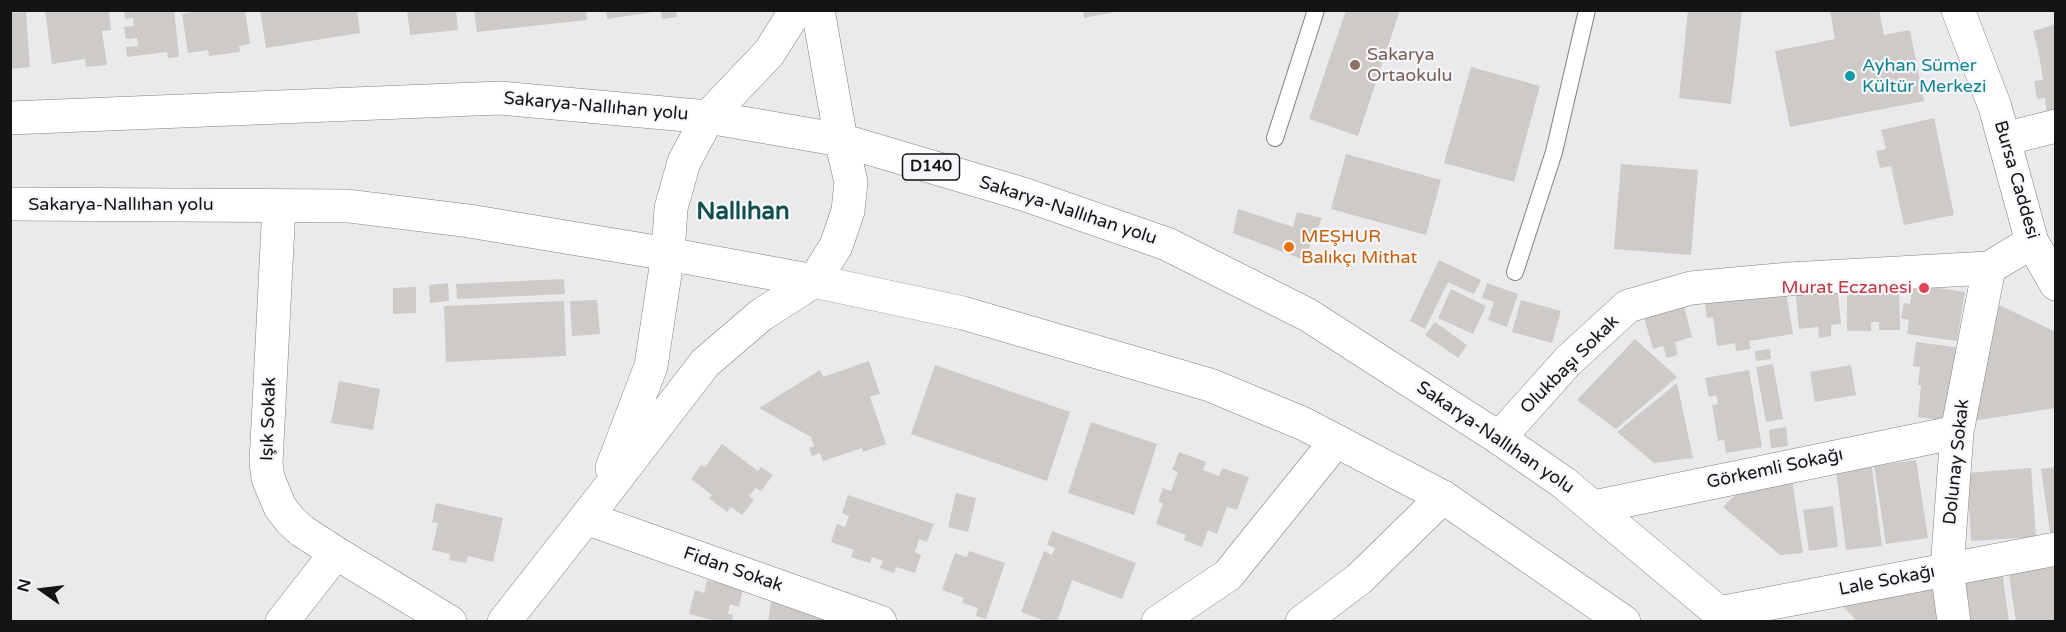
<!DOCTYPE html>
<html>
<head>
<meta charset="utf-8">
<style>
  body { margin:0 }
  #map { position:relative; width:2066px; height:632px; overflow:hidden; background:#eaeaed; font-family:"Varela Round",sans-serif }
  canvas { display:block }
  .frame { position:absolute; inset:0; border:12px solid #141415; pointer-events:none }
  .north { position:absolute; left:12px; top:560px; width:60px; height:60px; -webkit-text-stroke:4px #f7f7fb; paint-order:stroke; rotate:284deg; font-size:16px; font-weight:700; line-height:24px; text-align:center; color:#141415 }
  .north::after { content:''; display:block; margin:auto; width:21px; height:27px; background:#141415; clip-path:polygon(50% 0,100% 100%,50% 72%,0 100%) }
</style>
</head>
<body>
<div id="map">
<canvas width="2066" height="632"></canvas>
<div class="frame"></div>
<div class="north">N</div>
</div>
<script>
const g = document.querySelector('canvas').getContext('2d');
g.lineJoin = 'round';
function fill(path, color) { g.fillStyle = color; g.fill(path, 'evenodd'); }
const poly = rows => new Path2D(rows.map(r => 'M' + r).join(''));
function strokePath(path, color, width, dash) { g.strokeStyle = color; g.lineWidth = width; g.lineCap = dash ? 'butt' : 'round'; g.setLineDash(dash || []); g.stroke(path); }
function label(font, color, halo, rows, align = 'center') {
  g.font = font + ' "Varela Round",sans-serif'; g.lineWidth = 4.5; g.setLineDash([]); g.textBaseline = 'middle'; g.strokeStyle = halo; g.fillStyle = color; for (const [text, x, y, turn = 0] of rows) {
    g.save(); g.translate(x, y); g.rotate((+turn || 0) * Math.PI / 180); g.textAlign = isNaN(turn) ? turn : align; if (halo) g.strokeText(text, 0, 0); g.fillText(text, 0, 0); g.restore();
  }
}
fill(poly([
  [45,10,116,10,109,13,111,30,102,31,107,65,86,67,85,59,52,64],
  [124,10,174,10,179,57,168,58,167,52,127,57,126,47,138,46,137,38,126,39,124,27,134,26,133,18,125,19],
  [200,10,245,10,250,44,239,46,240,52,209,56,208,50,188,53,182,14],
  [260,10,357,10,360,33,266,48],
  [407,10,456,10,458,30,410,35],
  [474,10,586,10,587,20,477,32],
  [606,10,653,10,653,12,607,19],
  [661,10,676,10,677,17,662,19],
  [1083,10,1115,10,1115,12,1084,18],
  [1346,10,1400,10,1358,136,1309,119],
  [1688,10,1742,10,1731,104,1679,98],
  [1834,10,1879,10,1884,35,1910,30,1924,101,1790,127,1775,51,1835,39,1830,11],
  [26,12,30,67,10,69,10,13],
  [2056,24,2056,113,2047,114,2045,98,2037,99,2034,81,2043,80,2039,54,2033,31],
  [1471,67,1540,86,1514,182,1444,163],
  [1934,118,1954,215,1904,225,1891,166,1880,168,1876,151,1886,149,1881,130],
  [1346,154,1441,180,1426,235,1331,209],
  [1621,164,1698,170,1691,255,1614,249],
  [1238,209,1293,227,1297,212,1322,218,1304,260,1233,233],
  [1439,260,1481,280,1474,294,1448,282,1425,329,1410,321],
  [564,279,565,294,457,299,456,284],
  [1847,281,1899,282,1900,330,1879,330,1879,322,1871,322,1871,331,1847,331],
  [448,283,449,301,430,303,429,285],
  [1487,283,1518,294,1507,327,1488,320,1494,302,1482,298],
  [1837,283,1841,324,1831,325,1831,336,1819,338,1818,327,1799,329,1795,287],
  [1913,284,1965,292,1957,341,1907,334,1909,320,1901,318,1904,303,1910,304],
  [416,287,416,313,393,314,393,288],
  [1451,289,1486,306,1473,334,1438,318],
  [1786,291,1793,334,1749,341,1751,349,1736,351,1735,343,1717,346,1713,317,1707,318,1705,304],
  [597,300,600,334,572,336,570,301],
  [1521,300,1561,311,1552,343,1512,332],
  [564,301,566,356,446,362,444,306],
  [1683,302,1692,337,1675,342,1678,355,1667,358,1663,346,1653,349,1643,313],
  [1999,305,2056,332,2056,408,1972,421],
  [1435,322,1467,345,1458,358,1425,335],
  [1635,339,1677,377,1616,429,1577,400],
  [1916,342,1962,348,1953,422,1918,417,1921,386,1918,385,1920,367,1913,366],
  [1770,349,1771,359,1756,361,1755,351],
  [869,361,880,394,870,397,886,444,863,452,862,448,823,461,820,453,812,456,809,448,814,446,811,437,759,408,820,370,823,377],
  [1773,364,1783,419,1766,422,1756,367],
  [935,365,1070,412,1047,481,911,434],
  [1851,365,1856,395,1815,402,1810,372],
  [1749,370,1762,447,1726,453,1724,440,1718,441,1712,405,1718,404,1716,395,1709,397,1705,378],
  [339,381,380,389,373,430,331,423],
  [1677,383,1693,458,1654,463,1617,432],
  [1091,422,1157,444,1134,515,1068,493],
  [1786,427,1788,446,1771,448,1769,430],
  [722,444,758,471,761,467,773,475,761,491,756,488,749,496,754,500,742,515,731,507,727,512,709,498,712,495,691,479,701,465,705,467],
  [1179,452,1206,462,1203,470,1219,476,1222,468,1249,477,1237,510,1227,507,1217,534,1208,530,1202,547,1184,540,1186,535,1156,524,1163,503,1158,502,1163,488,1171,491,1178,472,1172,470],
  [1916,460,1928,538,1886,544,1874,466],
  [1872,467,1882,546,1846,550,1836,471],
  [2056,467,2056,540,2051,540,2041,469],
  [2031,468,2036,537,1971,541,1967,473],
  [1792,480,1803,553,1780,555,1723,507,1744,486],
  [956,493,976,498,968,532,948,527],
  [848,495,934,524,927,542,919,539,915,552,921,555,915,573,896,567,894,573,880,568,883,561,872,557,870,563,851,557,854,550,831,542,837,524,845,527,849,516,842,513],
  [436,503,503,518,493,562,468,556,466,563,449,560,450,554,432,550,438,523,432,522],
  [1833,506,1838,547,1809,551,1803,510],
  [1052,531,1136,563,1122,599,1072,580,1057,622,1048,622,1021,612,1044,551,1052,555,1055,548,1047,545],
  [969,551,1005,563,986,619,976,616,978,608,962,603,964,598,942,590,955,553,967,557],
  [2056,560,2056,622,2016,622,2008,568],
  [2002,570,2009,622,1969,622,1961,581],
  [707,580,743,588,739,607,730,604,728,614,733,615,732,622,719,622,689,614,695,590,704,593],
  [1932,582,1938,622,1858,622,1835,598],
  [771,602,828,611,827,622,768,622]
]), '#cdcac8');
const lane = poly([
  [1275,138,1316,10],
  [1515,272,1554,152,1587,10]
]);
const street = poly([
  [2004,139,2056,126],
  [279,206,266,463,268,478,280,507,290,520,302,531,336,553,282,622],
  [1499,438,1568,361,1628,306,1691,288,1789,279,1989,268,2032,242],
  [1594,507,1957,432],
  [586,518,880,622],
  [336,553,450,622],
  [1719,613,2056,549],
  [1158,622,1228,575,1336,441],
  [1302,622,1359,579,1443,497],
  [1954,622,1947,569,1957,432,1989,268]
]);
const secondary = poly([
  [1958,10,1995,107,2032,242,2056,284],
  [504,622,599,501]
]);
const primary = poly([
  [10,118,500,98,708,117,841,140,1023,194,1167,244,1308,315,1499,438,1564,483,1730,622],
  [10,204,348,206,469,221,668,254,814,281,963,313,1210,385,1304,424,1443,497,1624,622],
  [612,468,651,366,668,254,671,208,684,162,708,117,769,53,796,10],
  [599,501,705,363,761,315,814,281,836,246,848,211,851,182,841,140,818,10]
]);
strokePath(lane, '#808083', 18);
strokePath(street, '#808083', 34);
strokePath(secondary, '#808083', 34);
strokePath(primary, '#808083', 34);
strokePath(lane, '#fff', 16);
strokePath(street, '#fff', 33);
strokePath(secondary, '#fff', 33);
strokePath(primary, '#fff', 33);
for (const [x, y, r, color] of [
  [1355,65,6,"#8d6e63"],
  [1850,76,6,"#0f9aa8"],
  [1289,247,6,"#e8710a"],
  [1924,288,6,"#e0444e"]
]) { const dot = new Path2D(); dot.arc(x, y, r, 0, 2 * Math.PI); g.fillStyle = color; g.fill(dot); strokePath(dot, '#f7f7fb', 2); }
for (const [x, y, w] of [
  [931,167,57]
]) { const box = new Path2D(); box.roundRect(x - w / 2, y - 13, w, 26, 4.5); g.fillStyle = '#f7f7fb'; g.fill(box); strokePath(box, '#141415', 1.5); }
label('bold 16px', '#141415', null, [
  ["D140",931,167]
]);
label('18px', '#785e54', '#f7f7fb', [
  ["Sakarya",1367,55],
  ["Ortaokulu",1367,76]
], 'left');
label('18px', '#0d838f', '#f7f7fb', [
  ["Ayhan Sümer",1862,66],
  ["Kültür Merkezi",1862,87]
], 'left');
label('18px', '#141415', '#f7f7fb', [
  ["Sakarya-Nallıhan yolu",596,107,5],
  ["Bursa Caddesi",2016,180,74],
  ["Sakarya-Nallıhan yolu",121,205],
  ["Sakarya-Nallıhan yolu",1068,211,18],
  ["Olukbaşı Sokak",1570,365,-45],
  ["Işık Sokak",269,419,-88],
  ["Sakarya-Nallıhan yolu",1495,438,34],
  ["Dolunay Sokak",1957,462,-84],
  ["Görkemli Sokağı",1775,469,-12],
  ["Fidan Sokak",733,570,19],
  ["Lale Sokağı",1887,581,-11]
]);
label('18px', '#c56008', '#f7f7fb', [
  ["MEŞHUR",1301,237],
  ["Balıkçı Mithat",1301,258]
], 'left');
label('18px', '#be3a42', '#f7f7fb', [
  ["Murat Eczanesi",1912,288]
], 'right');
label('bold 24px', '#104f4e', '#f7f7fb', [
  ["Nallıhan",743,213]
]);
</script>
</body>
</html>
